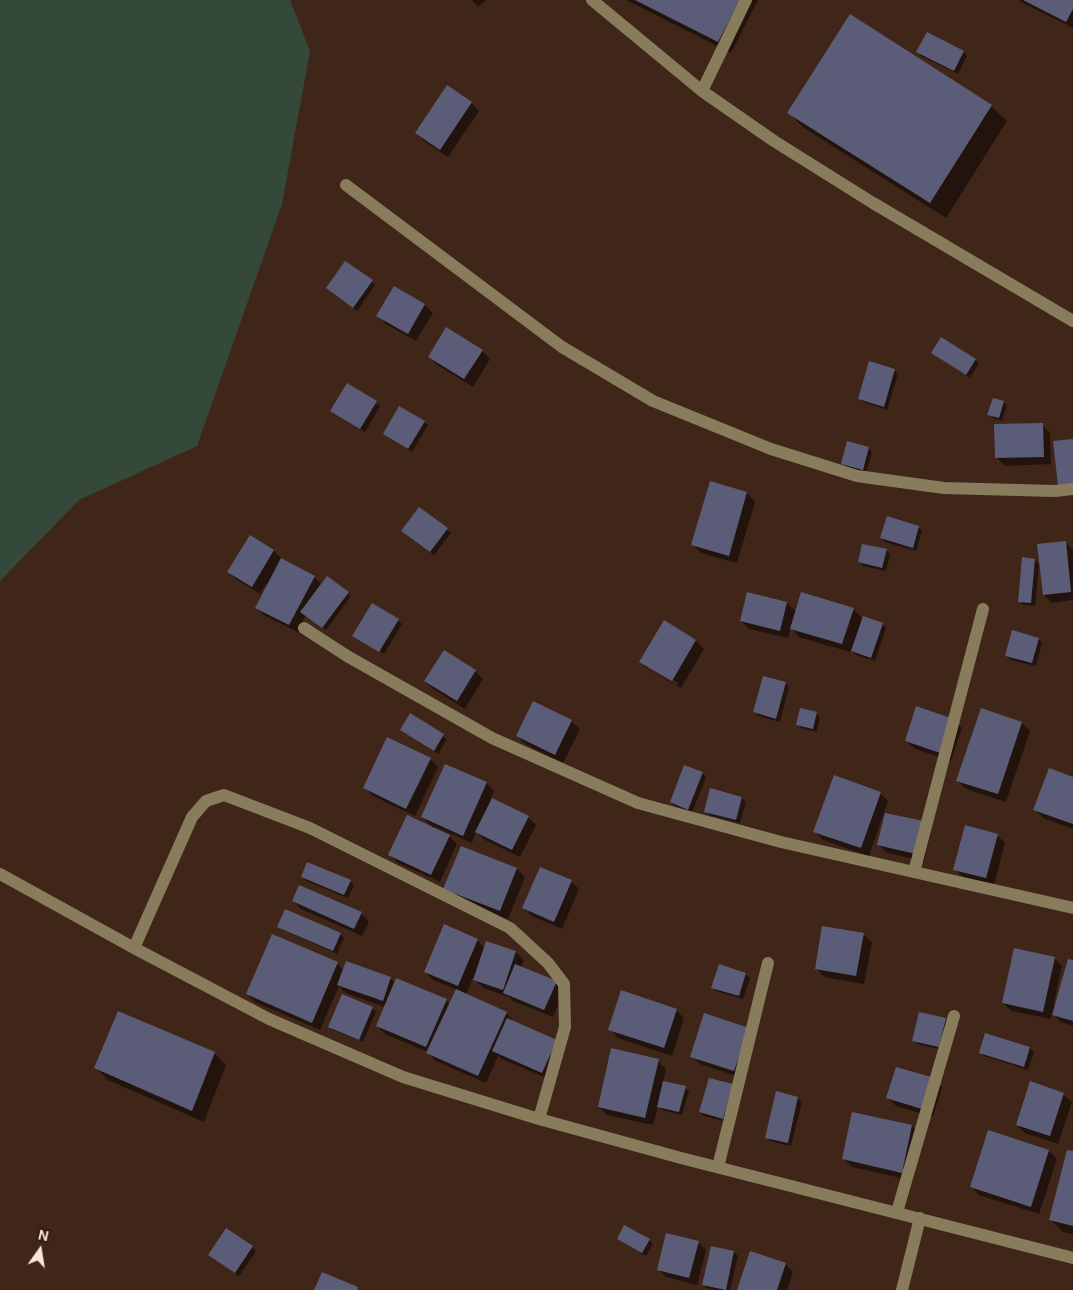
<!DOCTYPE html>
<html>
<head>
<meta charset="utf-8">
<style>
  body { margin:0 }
  #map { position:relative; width:1073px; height:1290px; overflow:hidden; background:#402619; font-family:"DM Sans",sans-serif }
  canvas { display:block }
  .north { position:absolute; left:15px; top:1225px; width:50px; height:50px; -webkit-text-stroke:4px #351c0f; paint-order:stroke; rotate:13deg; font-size:14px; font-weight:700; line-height:20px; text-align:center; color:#f8e6dd }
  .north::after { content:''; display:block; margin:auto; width:18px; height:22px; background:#f8e6dd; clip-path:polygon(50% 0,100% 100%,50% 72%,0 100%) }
</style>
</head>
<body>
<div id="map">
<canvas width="1073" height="1290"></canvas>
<div class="north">N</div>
</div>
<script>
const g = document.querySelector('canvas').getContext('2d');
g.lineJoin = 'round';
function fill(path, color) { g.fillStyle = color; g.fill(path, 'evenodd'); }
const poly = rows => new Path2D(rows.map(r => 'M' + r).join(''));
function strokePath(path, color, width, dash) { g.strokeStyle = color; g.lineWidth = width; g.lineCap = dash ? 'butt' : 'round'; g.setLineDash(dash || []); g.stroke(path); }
fill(poly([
  [0,0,290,0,310,51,282,204,197,446,79,500,0,581]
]), '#35493a');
fill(poly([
  [472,0,486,0,478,7],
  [626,0,758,0,731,53],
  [1019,0,1073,0,1073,28,1023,3],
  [917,52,963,52,967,56,958,74,921,56],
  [471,103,479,111,448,157,424,141,416,133],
  [991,106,1007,121,946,218,804,128,788,112],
  [372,281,375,285,357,311,331,292],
  [394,287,425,305,433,313,416,341,386,324,378,316],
  [482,351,490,359,473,387,437,365,429,357],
  [936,356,975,360,979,363,970,378],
  [894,370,898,374,887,410,863,402,859,399],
  [348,385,380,406,365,432,332,411],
  [1003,402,1007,406,1002,421,993,418,989,415],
  [424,422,428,425,412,452,384,434],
  [1042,425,1050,433,1051,464,1005,466,997,458],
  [868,448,872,452,866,473,846,467,843,463],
  [710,483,747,493,755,502,737,563,701,553,693,545],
  [419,508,451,533,434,555,406,535],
  [919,528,922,531,916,551,885,542,881,538],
  [250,537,274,551,282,559,314,577,322,585,348,593,351,596,326,630,306,615,298,632,265,616,257,608,269,584,267,583,260,594,237,580,229,572],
  [1065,542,1073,550,1073,600,1052,603,1044,595],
  [886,550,890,554,886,571,863,566,860,562],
  [1035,560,1039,564,1035,606,1023,605,1019,601],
  [748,594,787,603,796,612,853,609,863,619,882,624,886,628,875,661,856,655,851,650,850,652,799,637,791,628,788,638,749,629,741,621],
  [398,620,402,624,384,654,354,636],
  [664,622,696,641,704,649,681,688,649,670,641,662],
  [648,666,678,683,677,685,648,669],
  [1038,639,1042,642,1036,666,1010,660,1006,656],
  [475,671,483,679,465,709,433,689,425,681],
  [785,683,789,687,780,722,758,716,755,712],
  [534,703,571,721,580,729,563,763,525,744,517,736],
  [816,713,820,717,817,732,801,728,797,724],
  [411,715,447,739,438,754,402,730],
  [954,720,962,728,951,761,915,749,906,741],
  [1022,723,1030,731,1006,802,966,789,958,781],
  [430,759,438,767,415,816,373,796,365,788],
  [702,773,706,777,692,813,675,806,671,802],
  [1073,778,1073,829,1043,818,1035,810],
  [486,783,494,791,491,799,528,817,536,825,520,857,485,840,476,832,472,843,435,827,434,829,422,817],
  [711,790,742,798,746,802,740,823,709,815,706,811],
  [880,793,888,801,869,856,823,840,815,832],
  [931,831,924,861,887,853,879,845],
  [997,835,1005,843,994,885,963,878,955,869],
  [449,836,457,844,440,882,398,863,390,855],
  [462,847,517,869,525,877,508,919,453,897],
  [302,877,350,881,354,885,348,898,306,881],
  [571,881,579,889,562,929,532,916,524,908],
  [293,901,361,913,369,922,362,936,301,909],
  [279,926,340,934,344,938,337,954,283,930],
  [863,934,872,942,864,984,824,977,816,968],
  [477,940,485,948,516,952,524,960,521,968,556,983,564,991,553,1017,513,1001,509,997,483,988,473,978,466,995,506,1013,514,1021,514,1023,556,1041,551,1080,502,1059,498,1056,486,1083,436,1061,428,1052,385,1034,377,1026,385,1007,346,993,339,986,320,1030,255,1002,247,994,337,963,344,970,390,978,395,983,446,1000,450,1004,457,990,433,980,425,972],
  [1054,958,1062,966,1054,1003,1056,1004,1073,962,1073,1026,1061,1022,1052,1013,1051,1019,1011,1011,1003,1003],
  [719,966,746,974,750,978,743,999,716,991,712,988],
  [372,1008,376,1012,363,1042,333,1030,329,1026],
  [676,1010,684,1018,672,1056,618,1038,609,1029],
  [945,1019,949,1023,943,1050,917,1044,914,1040],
  [748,1029,742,1078,700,1064,691,1056],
  [986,1034,1030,1048,1034,1052,1028,1070,984,1056,980,1052],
  [214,1053,226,1065,204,1122,108,1080,96,1068],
  [658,1061,666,1069,663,1082,685,1088,689,1091,682,1115,662,1110,658,1106,653,1125,607,1115,599,1107],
  [934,1079,942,1088,933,1117,896,1106,888,1098],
  [732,1085,727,1122,704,1116,700,1112],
  [777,1093,798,1098,802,1102,791,1146,770,1141,766,1137],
  [1063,1094,1072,1102,1058,1144,1025,1133,1017,1125],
  [912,1126,920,1134,910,1180,852,1167,844,1159],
  [1049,1151,1057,1159,1039,1214,979,1195,971,1186],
  [1073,1153,1073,1234,1063,1232,1051,1220],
  [618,1239,649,1240,653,1244,646,1256],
  [698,1242,706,1250,697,1285,666,1277,658,1269],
  [252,1247,256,1251,239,1276,210,1255],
  [712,1247,734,1252,738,1256,730,1290,714,1290,707,1288,703,1285],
  [785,1264,793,1272,787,1290,738,1290]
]), '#0007');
fill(poly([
  [635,0,740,0,718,42],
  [1023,0,1073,0,1073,9,1066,22],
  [850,14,992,105,930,203,787,113],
  [927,32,964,51,954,71,916,52],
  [447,85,472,102,440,150,415,133],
  [345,261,373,280,353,308,326,288],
  [394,286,425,304,408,334,376,316],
  [446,327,483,350,464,379,428,357],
  [941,337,976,359,966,375,931,353],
  [869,361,895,369,884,407,858,399],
  [347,383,377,401,360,429,330,411],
  [993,398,1004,401,999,418,987,415],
  [399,406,425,421,408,449,383,434],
  [1043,423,1044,457,995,458,994,424],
  [1073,439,1073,485,1058,486,1053,441],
  [847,441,869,447,863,470,841,464],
  [710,481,747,492,729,556,691,545],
  [419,507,448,528,430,552,401,531],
  [887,516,919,526,913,548,880,538],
  [250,535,274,550,252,587,227,572],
  [1066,541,1071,592,1043,595,1037,544],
  [862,544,887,549,882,568,858,562],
  [1022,557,1035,559,1031,603,1018,602],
  [281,558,315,576,289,625,255,608],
  [327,576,349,592,322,628,300,612],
  [747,592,787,602,780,631,740,621],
  [801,592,854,608,842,644,790,629],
  [372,603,399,619,379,652,352,636],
  [863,616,883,623,871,658,851,651],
  [664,620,696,640,672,681,639,662],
  [1012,630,1039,638,1032,663,1005,656],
  [444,650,476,670,457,701,424,681],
  [763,676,786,682,776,719,753,712],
  [533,701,572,720,555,755,516,736],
  [916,706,954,719,943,754,905,741],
  [800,708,817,712,813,729,796,725],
  [981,708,1022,722,998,794,956,781],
  [410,713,444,734,434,751,400,730],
  [387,737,431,758,406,809,363,788],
  [445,764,487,782,463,836,421,817],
  [684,765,703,772,688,810,670,802],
  [1049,768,1073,777,1073,824,1033,810],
  [834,775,881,792,861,848,813,832],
  [710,788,742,797,736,820,704,812],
  [492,798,529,816,512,850,475,832],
  [885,813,924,821,916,854,877,845],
  [407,815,450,835,431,875,388,855],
  [965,825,998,834,986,878,953,870],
  [461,846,517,868,500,911,443,889],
  [307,862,351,880,344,895,301,877],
  [540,867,572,880,554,922,522,908],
  [299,885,362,912,354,929,292,901],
  [285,909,341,933,333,951,277,927],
  [444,924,478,939,458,986,424,972],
  [822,926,864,933,856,976,815,969],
  [272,934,338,962,312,1023,246,994],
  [486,941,516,951,503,990,473,980],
  [1014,948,1055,957,1043,1012,1002,1003],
  [1068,959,1073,960,1073,1021,1052,1015],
  [346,961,391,977,383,1001,337,985],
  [515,964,557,981,544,1010,503,993],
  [719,964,746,973,739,996,711,988],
  [396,978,447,999,426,1047,376,1026],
  [456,989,507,1012,478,1076,426,1053],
  [621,990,677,1009,664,1048,608,1030],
  [342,994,373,1007,359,1040,328,1027],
  [118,1011,215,1052,192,1111,94,1068],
  [919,1012,946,1018,939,1047,912,1041],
  [704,1013,749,1028,734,1071,690,1057],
  [507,1018,557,1040,542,1073,492,1051],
  [985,1033,1030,1047,1024,1067,979,1053],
  [611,1048,659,1059,645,1118,598,1107],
  [896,1067,935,1078,925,1110,886,1098],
  [709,1078,733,1084,723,1119,699,1112],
  [663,1081,686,1086,679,1112,657,1107],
  [1030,1081,1064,1093,1050,1136,1016,1125],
  [776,1091,798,1097,788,1143,765,1138],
  [852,1112,912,1125,902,1173,842,1159],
  [988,1130,1049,1150,1031,1207,970,1187],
  [1067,1150,1073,1151,1073,1226,1049,1220],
  [624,1225,650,1239,642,1253,617,1239],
  [226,1228,253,1246,235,1273,208,1255],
  [666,1233,699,1241,689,1278,657,1270],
  [711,1246,734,1251,726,1290,702,1285],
  [750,1251,786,1263,777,1290,737,1290],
  [322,1272,358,1287,357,1290,314,1290]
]), '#5b5d78');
strokePath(poly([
  [592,0,702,91,774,141,873,203,1073,321],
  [702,91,746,0],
  [346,185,562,347,653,401,771,449,857,476,944,488,1055,491,1073,489],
  [304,628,347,656,492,738,638,803,781,842,1073,908],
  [914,872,983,609],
  [0,874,134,948,269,1019,403,1077,539,1119,681,1158,1073,1258],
  [134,948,192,817,206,801,224,795,310,828,510,928,548,963,564,984,565,1027,539,1119],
  [718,1167,768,963],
  [897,1212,954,1016],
  [902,1290,920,1218]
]), '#887c5d', 12);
</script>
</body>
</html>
